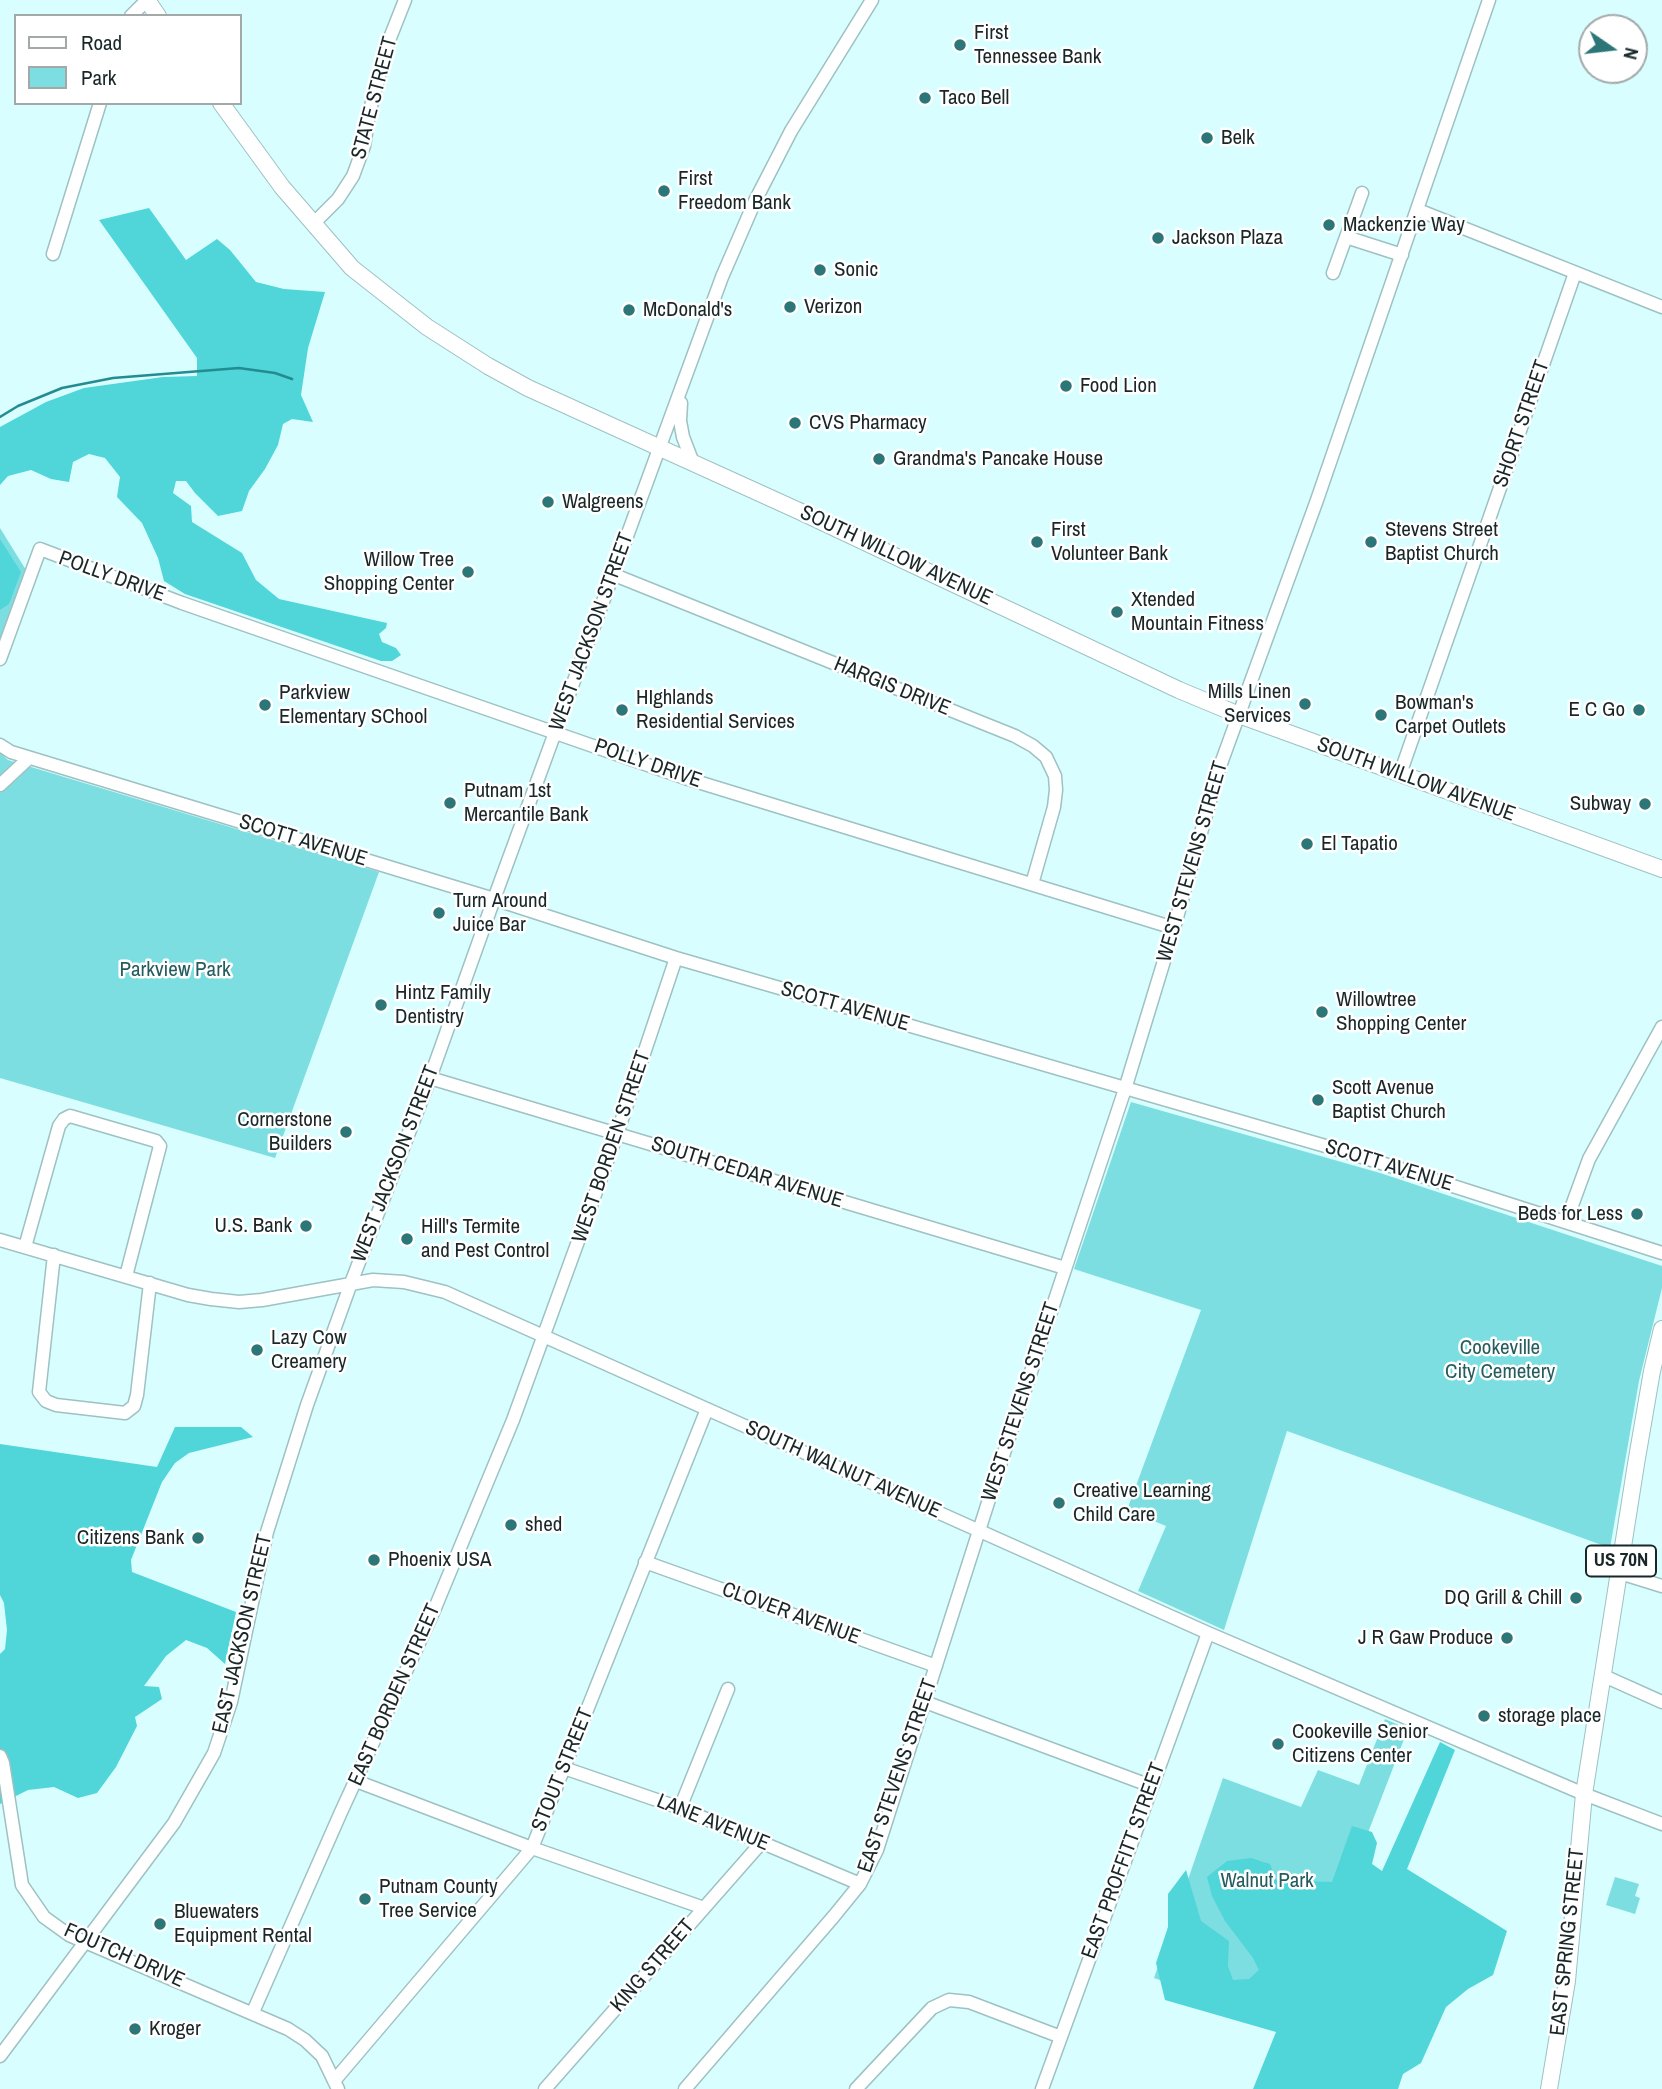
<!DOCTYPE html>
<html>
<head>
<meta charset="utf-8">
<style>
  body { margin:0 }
  #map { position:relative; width:1662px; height:2089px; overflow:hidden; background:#d9feff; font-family:"Archivo Narrow",sans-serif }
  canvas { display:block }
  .legend { position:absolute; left:14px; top:14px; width:228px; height:91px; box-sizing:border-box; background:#fff; border:2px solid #a3a9a9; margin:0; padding:9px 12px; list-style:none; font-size:21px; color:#192728 }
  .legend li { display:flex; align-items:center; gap:14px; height:35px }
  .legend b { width:35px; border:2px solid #a3a9a9 }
  .north { position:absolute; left:1578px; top:14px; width:70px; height:70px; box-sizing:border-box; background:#fff; border:2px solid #a3a9a9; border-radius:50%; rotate:104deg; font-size:19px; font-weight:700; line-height:28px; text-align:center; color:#192728 }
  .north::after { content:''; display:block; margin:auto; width:24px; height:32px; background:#2c7678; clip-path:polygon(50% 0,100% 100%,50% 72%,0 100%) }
</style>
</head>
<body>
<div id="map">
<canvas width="1662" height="2089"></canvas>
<ul class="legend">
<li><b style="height:9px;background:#fff"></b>Road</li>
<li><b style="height:19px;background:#7ddee1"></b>Park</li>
</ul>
<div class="north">N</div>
</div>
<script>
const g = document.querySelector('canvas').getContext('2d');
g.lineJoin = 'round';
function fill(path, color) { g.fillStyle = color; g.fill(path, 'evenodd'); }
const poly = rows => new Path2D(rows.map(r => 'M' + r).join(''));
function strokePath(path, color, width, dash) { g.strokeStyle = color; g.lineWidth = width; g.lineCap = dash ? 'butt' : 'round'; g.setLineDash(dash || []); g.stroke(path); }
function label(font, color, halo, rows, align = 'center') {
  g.font = font + ' "Archivo Narrow",sans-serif'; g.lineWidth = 5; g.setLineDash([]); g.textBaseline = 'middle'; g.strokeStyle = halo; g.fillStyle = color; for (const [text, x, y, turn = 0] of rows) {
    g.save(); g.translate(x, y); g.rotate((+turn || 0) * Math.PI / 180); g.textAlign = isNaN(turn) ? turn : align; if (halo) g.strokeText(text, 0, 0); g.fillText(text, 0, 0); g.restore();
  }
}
fill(poly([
  [0,528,26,570,0,643],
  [0,753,8,760,379,872,275,1158,0,1078],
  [1131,1102,1380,1173,1662,1266,1662,1288,1639,1381,1610,1548,1287,1431,1224,1630,1138,1591,1166,1526,1127,1510,1201,1310,1074,1269],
  [1385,1719,1408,1729,1293,2027,1154,1978,1223,1778,1301,1807,1318,1770,1359,1785],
  [1615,1877,1639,1884,1635,1896,1640,1898,1635,1914,1606,1905]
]), '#7ddee1');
fill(poly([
  [149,208,186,260,217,239,230,250,256,282,284,289,325,292,308,348,301,395,313,422,292,419,283,424,278,445,265,469,249,491,242,511,218,516,195,493,186,481,176,481,173,493,191,506,192,522,242,553,256,580,279,599,387,623,386,628,379,634,382,642,396,648,401,655,392,661,381,661,185,594,164,581,158,558,142,523,117,497,120,477,105,458,89,454,73,462,69,482,51,479,31,470,8,476,0,485,0,427,46,402,84,388,163,377,197,376,197,358,99,220],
  [0,539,21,572,9,604,0,610],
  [175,1427,241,1427,253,1437,189,1453,175,1463,162,1482,131,1560,132,1572,236,1612,225,1664,207,1648,186,1640,166,1656,144,1686,159,1687,162,1699,135,1717,137,1726,116,1767,97,1793,78,1798,54,1787,28,1790,0,1804,0,1654,5,1649,7,1630,4,1603,0,1595,0,1444,157,1467],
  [1440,1742,1455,1750,1407,1869,1507,1931,1493,1975,1468,1989,1446,2007,1421,2063,1403,2074,1398,2089,1253,2089,1276,2032,1165,2000,1156,1963,1168,1927,1168,1894,1186,1870,1201,1921,1229,1941,1228,1966,1233,1980,1249,1979,1259,1970,1253,1958,1225,1921,1212,1896,1207,1877,1227,1861,1251,1858,1270,1864,1276,1880,1332,1882,1352,1826,1372,1832,1377,1843,1372,1864,1382,1871]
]), '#50d5d9');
strokePath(poly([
  [0,417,18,406,62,388,113,378,239,368,275,373,292,379]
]), '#238c90', 2.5);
const minor = poly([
  [131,16,147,0],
  [1418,210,1662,307],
  [313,224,338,199,353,176,364,146,369,114,386,48,405,0],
  [1346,237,1402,255],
  [53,254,100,103],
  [1333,273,1362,193],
  [681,403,680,421,683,437,693,463],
  [612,574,1015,736,1033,746,1046,757,1055,776,1056,790,1054,807,1032,884],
  [0,659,40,549,182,603,685,778,1174,928],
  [0,745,11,752,494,899,676,958,1353,1154,1662,1253],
  [1400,774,1575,273],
  [0,785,29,758],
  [430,1078,1065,1268],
  [1566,1222,1589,1159,1662,1027],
  [0,1240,188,1295,211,1299,239,1302,262,1300,373,1280,404,1282,445,1292,1208,1633,1584,1794,1662,1824],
  [25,1247,59,1126,64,1119,70,1116,156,1141,160,1146,126,1276],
  [54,1255,39,1392,46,1401,56,1405,125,1413,134,1406,137,1395,150,1283],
  [645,1562,936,1666],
  [1620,1573,1662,1586],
  [1604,1676,1662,1702],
  [925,1702,1151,1786],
  [0,1756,3,1763,22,1885,44,1917,69,1935,288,2029,305,2040,322,2056,338,2089],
  [564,1768,680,1808,860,1884],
  [356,1781,532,1848,704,1908],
  [680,1808,728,1689],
  [253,2012,341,1812,435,1608,513,1420,617,1134,676,958],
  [0,2056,174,1823,214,1753,231,1702,267,1532,307,1405,351,1283,430,1078,494,899,722,277,755,201,791,131,872,0],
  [334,2081,532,1848,707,1409],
  [545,2089,762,1842],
  [685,2089,834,1916,860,1884,877,1850,1000,1465,1125,1089,1174,928,1219,769,1317,500,1489,0],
  [856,2089,932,2008,949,2000,969,2002,1061,2037],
  [1042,2089,1208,1633]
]);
const major = poly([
  [147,0,158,16],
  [221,103,282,187,352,268,427,327,488,366,528,388,799,511,1179,690,1239,715,1662,869],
  [1549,2089,1567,1981,1584,1794,1636,1464,1652,1371,1662,1329]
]);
strokePath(minor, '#9ec1c2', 15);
strokePath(major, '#9ec1c2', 18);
strokePath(minor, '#fff', 12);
strokePath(major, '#fff', 16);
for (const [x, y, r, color] of [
  [960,45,7,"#2c7678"],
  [925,98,7,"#2c7678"],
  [1207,138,7,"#2c7678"],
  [664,191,7,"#2c7678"],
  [1329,225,7,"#2c7678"],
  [1158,238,7,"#2c7678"],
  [820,270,7,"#2c7678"],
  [790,307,7,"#2c7678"],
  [629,310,7,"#2c7678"],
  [1066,386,7,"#2c7678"],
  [795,423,7,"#2c7678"],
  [879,459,7,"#2c7678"],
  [548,502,7,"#2c7678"],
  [1037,542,7,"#2c7678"],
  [1371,542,7,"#2c7678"],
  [468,572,7,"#2c7678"],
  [1117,612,7,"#2c7678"],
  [1305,704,7,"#2c7678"],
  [265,705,7,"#2c7678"],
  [622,710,7,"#2c7678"],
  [1639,710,7,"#2c7678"],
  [1381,715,7,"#2c7678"],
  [450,803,7,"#2c7678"],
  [1645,804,7,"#2c7678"],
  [1307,844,7,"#2c7678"],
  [439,913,7,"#2c7678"],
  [381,1005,7,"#2c7678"],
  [1322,1012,7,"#2c7678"],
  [1318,1100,7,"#2c7678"],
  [346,1132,7,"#2c7678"],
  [1637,1214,7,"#2c7678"],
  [306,1226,7,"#2c7678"],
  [407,1239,7,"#2c7678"],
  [257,1350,7,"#2c7678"],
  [1059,1503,7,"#2c7678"],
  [511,1525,7,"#2c7678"],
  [198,1538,7,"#2c7678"],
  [374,1560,7,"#2c7678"],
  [1576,1598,7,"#2c7678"],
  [1507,1638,7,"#2c7678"],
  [1484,1716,7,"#2c7678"],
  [1278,1744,7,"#2c7678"],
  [365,1899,7,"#2c7678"],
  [160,1924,7,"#2c7678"],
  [135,2029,7,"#2c7678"]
]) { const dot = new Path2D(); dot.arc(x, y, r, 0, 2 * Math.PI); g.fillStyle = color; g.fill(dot); strokePath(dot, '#fff', 2.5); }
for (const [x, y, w] of [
  [1621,1561,70]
]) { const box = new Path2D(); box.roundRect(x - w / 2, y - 15.5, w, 31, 5); g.fillStyle = '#fff'; g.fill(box); strokePath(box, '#192728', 2); }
label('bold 19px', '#192728', null, [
  ["US 70N",1621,1561]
]);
label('21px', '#192728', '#fff', [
  ["First",974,33],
  ["Tennessee Bank",974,57],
  ["Taco Bell",939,98],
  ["Belk",1221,138],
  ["First",678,179],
  ["Freedom Bank",678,203],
  ["Mackenzie Way",1343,225],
  ["Jackson Plaza",1172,238],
  ["Sonic",834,270],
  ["Verizon",804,307],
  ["McDonald's",643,310],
  ["Food Lion",1080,386],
  ["CVS Pharmacy",809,423],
  ["Grandma's Pancake House",893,459],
  ["Walgreens",562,502],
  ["First",1051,530],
  ["Volunteer Bank",1051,554],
  ["Stevens Street",1385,530],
  ["Baptist Church",1385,554],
  ["Willow Tree",454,560,"right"],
  ["Shopping Center",454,584,"right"],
  ["Xtended",1131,600],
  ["Mountain Fitness",1131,624],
  ["Mills Linen",1291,692,"right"],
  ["Services",1291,716,"right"],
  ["Parkview",279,693],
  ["Elementary SChool",279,717],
  ["HIghlands",636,698],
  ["Residential Services",636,722],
  ["Bowman's",1395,703],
  ["Carpet Outlets",1395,727],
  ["E C Go",1625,710,"right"],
  ["Putnam 1st",464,791],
  ["Mercantile Bank",464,815],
  ["Subway",1631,804,"right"],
  ["El Tapatio",1321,844],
  ["Turn Around",453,901],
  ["Juice Bar",453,925],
  ["Hintz Family",395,993],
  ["Dentistry",395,1017],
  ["Willowtree",1336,1000],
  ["Shopping Center",1336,1024],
  ["Scott Avenue",1332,1088],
  ["Baptist Church",1332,1112],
  ["Cornerstone",332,1120,"right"],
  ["Builders",332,1144,"right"],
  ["Beds for Less",1623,1214,"right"],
  ["U.S. Bank",292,1226,"right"],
  ["Hill's Termite",421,1227],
  ["and Pest Control",421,1251],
  ["Lazy Cow",271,1338],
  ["Creamery",271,1362],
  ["Creative Learning",1073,1491],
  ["Child Care",1073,1515],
  ["shed",525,1525],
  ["Citizens Bank",184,1538,"right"],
  ["Phoenix USA",388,1560],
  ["DQ Grill & Chill",1562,1598,"right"],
  ["J R Gaw Produce",1493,1638,"right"],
  ["storage place",1498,1716],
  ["Cookeville Senior",1292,1732],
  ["Citizens Center",1292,1756],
  ["Putnam County",379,1887],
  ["Tree Service",379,1911],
  ["Bluewaters",174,1912],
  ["Equipment Rental",174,1936],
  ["Kroger",149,2029]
], 'left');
label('21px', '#192728', '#fff', [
  ["STATE STREET",375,98,-75],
  ["SHORT STREET",1522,424,-71],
  ["SOUTH WILLOW AVENUE",896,556,25],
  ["POLLY DRIVE",112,577,20],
  ["WEST JACKSON STREET",592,632,-70],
  ["HARGIS DRIVE",892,687,22],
  ["POLLY DRIVE",648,764,19],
  ["SOUTH WILLOW AVENUE",1416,780,20],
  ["SCOTT AVENUE",303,841,17],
  ["WEST STEVENS STREET",1193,862,-74],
  ["SCOTT AVENUE",845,1007,16],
  ["WEST BORDEN STREET",612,1147,-71],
  ["WEST JACKSON STREET",396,1164,-69],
  ["SCOTT AVENUE",1389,1166,17],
  ["SOUTH CEDAR AVENUE",747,1173,17],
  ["WEST STEVENS STREET",1021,1402,-72],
  ["SOUTH WALNUT AVENUE",843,1470,24],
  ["CLOVER AVENUE",791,1614,20],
  ["EAST JACKSON STREET",243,1634,-77],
  ["EAST BORDEN STREET",395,1695,-66],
  ["STOUT STREET",563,1770,-68],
  ["EAST STEVENS STREET",898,1776,-71],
  ["LANE AVENUE",713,1823,22],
  ["EAST PROFFITT STREET",1124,1861,-70],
  ["EAST SPRING STREET",1568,1942,-84],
  ["FOUTCH DRIVE",124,1956,24],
  ["KING STREET",653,1966,-49]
]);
label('21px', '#255c5e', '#fff', [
  ["Parkview Park",175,970],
  ["Cookeville",1500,1348],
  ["City Cemetery",1500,1372],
  ["Walnut Park",1267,1881]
]);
</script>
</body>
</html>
